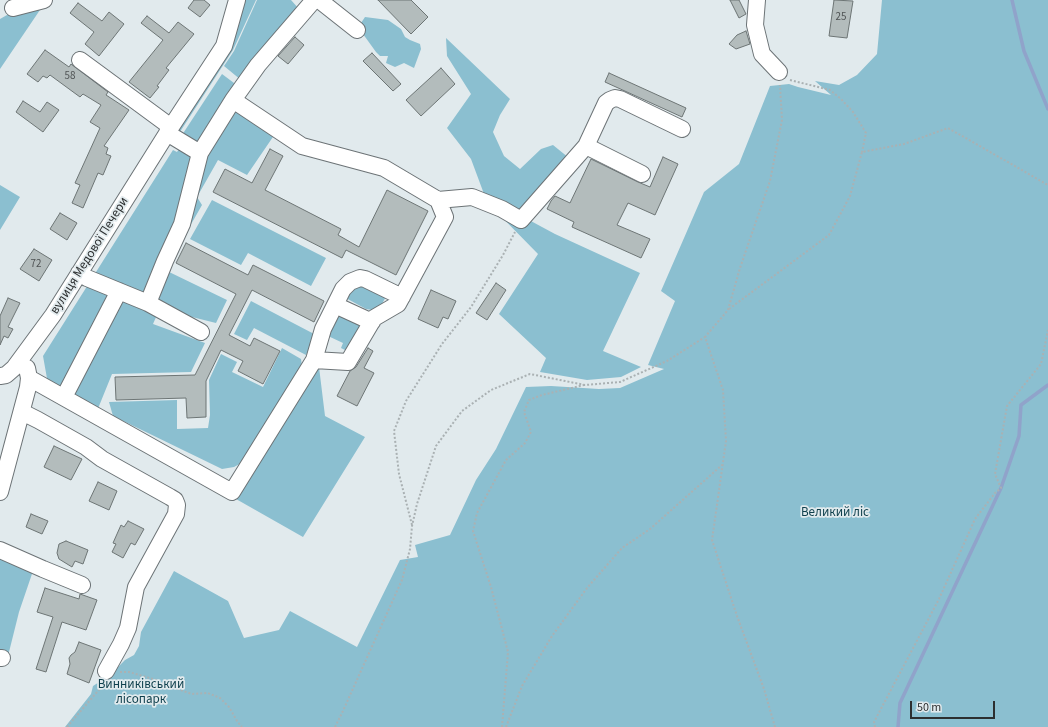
<!DOCTYPE html>
<html>
<head>
<meta charset="utf-8">
<style>
  body { margin:0 }
  #map { position:relative; width:1048px; height:727px; overflow:hidden; background:#e1eaed; font-family:"Source Sans 3",sans-serif }
  canvas { display:block }
  .scale { position:absolute; left:910px; top:701px; width:85px; height:18px; box-sizing:border-box; border:2px solid #2c2f30; border-top:0; padding-left:5px; font-size:12px; line-height:14px; white-space:nowrap; color:#2c2f30; -webkit-text-stroke:3px #e1eaed; paint-order:stroke }
</style>
</head>
<body>
<div id="map">
<canvas width="1048" height="727"></canvas>
<div class="scale">50 m</div>
</div>
<script>
const g = document.querySelector('canvas').getContext('2d');
g.lineJoin = 'round';
function fill(path, color) { g.fillStyle = color; g.fill(path, 'evenodd'); }
const poly = rows => new Path2D(rows.map(r => 'M' + r).join(''));
function strokePath(path, color, width, dash) { g.strokeStyle = color; g.lineWidth = width; g.lineCap = dash ? 'butt' : 'round'; g.setLineDash(dash || []); g.stroke(path); }
function label(font, color, halo, rows, align = 'center') {
  g.font = font + ' "Source Sans 3",sans-serif'; g.lineWidth = 3.5; g.setLineDash([]); g.textBaseline = 'middle'; g.strokeStyle = halo; g.fillStyle = color; for (const [text, x, y, turn = 0] of rows) {
    g.save(); g.translate(x, y); g.rotate((+turn || 0) * Math.PI / 180); g.textAlign = isNaN(turn) ? turn : align; if (halo) g.strokeText(text, 0, 0); g.fillText(text, 0, 0); g.restore();
  }
}
fill(poly([
  [244,0,256,0,233,50,176,138,174,130],
  [257,0,291,0,299,9,241,80,224,66,234,51],
  [882,0,1048,0,1048,727,65,727,91,694,93,686,110,675,125,660,134,655,139,646,141,632,174,571,228,601,244,638,279,630,290,611,357,647,400,560,418,557,415,545,450,535,476,480,496,449,526,387,551,386,599,389,620,388,664,369,648,365,675,301,661,291,704,192,739,164,770,86,789,84,798,87,831,95,815,81,839,85,857,75,877,54],
  [44,4,0,69,0,19,14,11],
  [365,17,388,20,401,29,405,37,410,40,420,44,421,49,414,68,404,63,395,67,386,63,388,56,380,56,376,52,363,34,361,23],
  [446,38,510,99,500,115,493,132,504,156,520,169,541,149,553,145,569,158,529,220,555,234,640,273,603,351,641,367,621,377,587,380,540,372,546,358,499,314,538,254,487,202,471,159,447,128,471,94,447,56],
  [222,74,238,86,228,99,277,131,247,175,218,160,197,197,202,205,165,270,227,300,216,323,180,314,160,308,153,324,205,343,191,372,112,374,97,411,48,384,43,356,173,150,177,152,184,141,180,138],
  [0,185,20,197,0,230],
  [212,200,326,258,311,286,248,253,241,265,190,239],
  [357,279,388,293,378,311,366,309,344,297],
  [251,301,316,335,306,355,254,328,247,340,234,334],
  [338,306,369,321,350,348,345,350,341,348,343,343,328,336],
  [282,348,301,359,302,366,247,460,234,467,222,469,113,416,109,402,177,400,177,429,208,428,210,415,209,380,221,354,237,362,232,372,263,387],
  [319,367,325,416,365,437,303,537,236,499],
  [0,554,34,568,19,612,8,656,0,653]
]), '#8bbfd0');
strokePath(poly([
  [1012,0,1024,51,1048,109],
  [898,727,900,703,1001,488,1019,436,1021,405,1048,385]
]), '#90a3ca', 3.5);
const building = poly([
  [194,0,204,0,210,5,200,17,188,8,194,0],
  [378,0,411,0,428,17,411,34,378,0],
  [730,0,739,0,746,14,739,18,730,0],
  [834,0,853,1,847,38,829,36,834,0],
  [78,3,102,21,109,12,124,24,99,56,85,44,94,32,70,13,78,3],
  [147,16,169,33,178,22,194,34,166,68,169,70,157,86,159,87,150,98,129,82,163,40,141,23,147,16],
  [746,31,750,44,736,49,729,44,737,35,746,31],
  [295,37,304,45,288,64,278,56,295,37],
  [45,50,69,67,71,64,108,92,106,95,129,110,104,146,108,148,106,154,111,156,103,175,98,173,83,208,72,203,80,185,75,183,100,128,90,122,101,105,83,94,80,97,50,75,47,78,43,76,38,82,27,74,45,50],
  [372,53,401,84,393,91,363,61,372,53],
  [441,68,455,84,421,116,406,100,441,68],
  [609,73,686,108,682,117,605,82,609,73],
  [23,101,40,112,47,102,59,110,43,132,16,112,23,101],
  [270,149,283,156,265,190,341,229,338,235,359,247,387,190,428,211,396,275,346,250,342,258,213,192,225,169,252,183,270,149],
  [663,157,678,164,655,215,628,203,617,225,650,239,641,258,572,227,574,222,547,209,551,201,555,196,570,203,591,159,638,182,650,187,663,157],
  [60,213,77,223,67,240,50,229,60,213],
  [186,243,248,275,253,265,324,301,314,322,252,290,229,335,250,346,254,338,280,351,263,384,238,371,243,361,221,350,206,381,206,417,187,418,186,398,116,400,115,377,195,375,236,294,176,263,186,243],
  [34,249,52,260,39,281,20,269,34,249],
  [496,283,506,290,487,320,476,313,496,283],
  [431,290,456,301,448,319,443,317,438,328,418,319,431,290],
  [8,298,20,303,8,327,13,329,8,338,4,336,0,345,0,316,8,298],
  [368,348,373,351,364,368,374,373,357,406,337,396,350,371,356,367,368,348],
  [54,446,82,459,71,480,44,467,54,446],
  [98,482,117,491,109,510,89,501,98,482],
  [31,514,48,521,42,534,26,527,31,514],
  [128,521,144,529,135,545,131,543,123,558,112,552,116,544,113,543,121,525,124,527,128,521],
  [66,541,88,550,83,564,75,561,72,567,59,559,57,553,59,544,66,541],
  [45,588,79,599,80,594,97,600,86,630,62,622,46,672,36,669,53,617,37,612,45,588],
  [79,642,101,650,89,683,67,674,70,664,69,658,71,655,75,652,79,642]
]);
fill(building, '#b3bcbc');
strokePath(building, '#6d7575', 1);
const minor = poly([
  [319,0,357,30],
  [757,0,755,25,762,54,779,72],
  [13,8,44,0],
  [80,60,171,127],
  [167,133,200,153],
  [586,146,642,174],
  [438,200,472,197,502,209,521,220,586,146,606,103,610,100,615,98,620,99,682,129],
  [79,273,87,278,148,303,201,332],
  [148,303,165,261,182,224,200,153,233,100,258,65,314,0],
  [335,305,372,322],
  [314,360,323,329,343,289,350,282,360,278,365,279,402,297],
  [0,376,6,375,14,368,53,315,171,127,224,46,237,0],
  [29,378,232,492,314,360,348,362,374,318,398,304,445,217,438,200,384,168,302,146,233,100],
  [64,397,119,291],
  [22,412,38,420,86,447,102,459,170,497,175,500,177,505,176,514,136,587,128,628,121,644,106,671],
  [0,492,28,387,29,378,27,368],
  [0,550,43,569,82,585],
  [0,658,2,658]
]);
strokePath(minor, '#6c7376', 18);
strokePath(poly([
  [790,80,830,90,841,99,853,112,866,133,862,152],
  [729,309,829,235,850,196,862,152,904,144,948,128,1048,185],
  [412,525,399,474,394,431,406,401,442,344,471,307,503,255,515,232],
  [120,672,129,672,153,679,183,691,192,694,208,693,220,698,229,707,237,721,242,727],
  [67,727,104,684],
  [335,727,342,713,402,580,410,549,412,526,417,504,436,446,462,411,491,390,530,374,585,385,620,382,667,361,705,337],
  [502,727,508,652,491,587,473,531,477,513,506,460,525,443,531,432,524,412,529,400,542,395,584,385],
  [506,727,522,686,552,636,587,588,622,548,650,529,722,465],
  [775,727,764,689,737,616,712,540,726,441,723,390,705,337,728,310,740,268,770,181,782,120,780,85],
  [875,727,874,722,939,599,975,519,995,493,1001,488,995,474,1007,406,1041,364,1048,330]
]), '#aab1b3', 2, [2, 2]);
strokePath(minor, '#fff', 16);
label('11px', '#4e5253', null, [
  ["25",841,18],
  ["58",70,77],
  ["72",36,265]
]);
label('13px', '#2c2f30', '#e1eaed', [
  ["вулиця Медової Печери",90,256,-58]
]);
label('13px', '#0e3f4c', '#e1eaed', [
  ["Великий ліс",835,513],
  ["Винниківський",141,685],
  ["лісопарк",141,700]
]);
</script>
</body>
</html>
